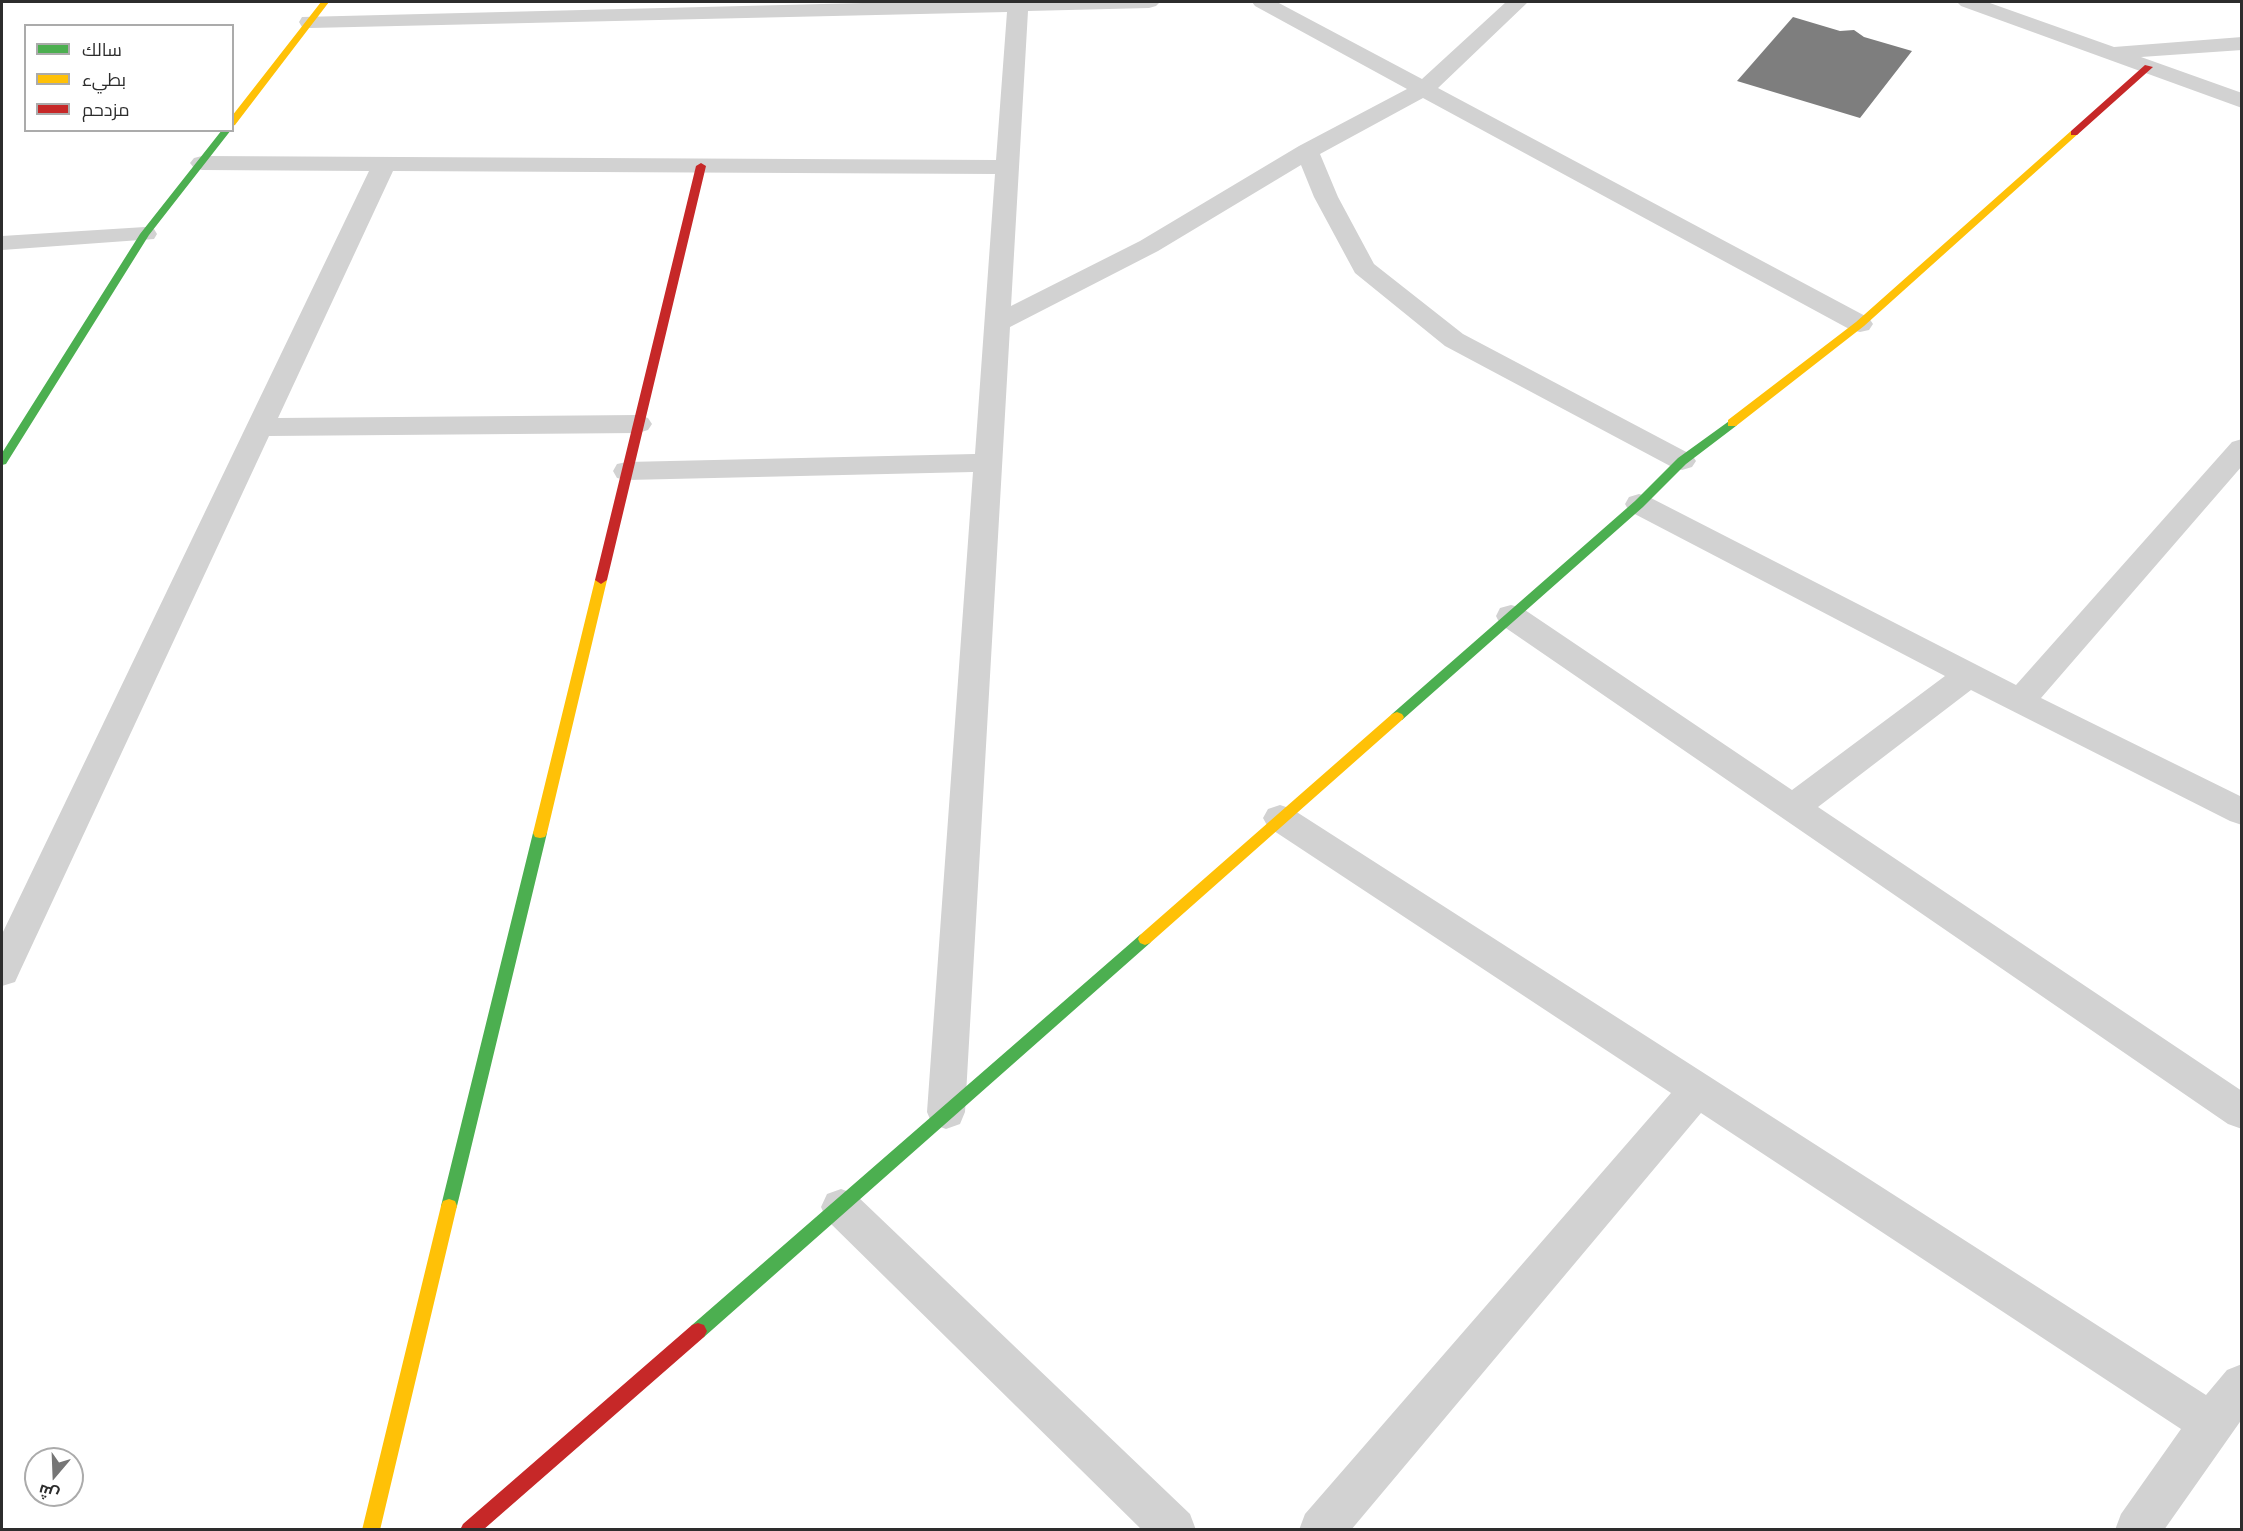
<!DOCTYPE html>
<html>
<head>
<meta charset="utf-8">
<style>
  body { margin:0 }
  #map { position:relative; width:2243px; height:1531px; overflow:hidden; background:#fff; font-family:Jost,Cairo,sans-serif }
  canvas { display:block }
  .frame { position:absolute; inset:0; border:3px solid #2d2d2d; pointer-events:none }
  .legend { position:absolute; left:24px; top:24px; width:210px; height:108px; box-sizing:border-box; background:#fff; border:2px solid #ababab; margin:0; padding:8px 10px; list-style:none; font-size:18px; color:#2d2d2d }
  .legend li { display:flex; align-items:center; gap:12px; height:30px }
  .legend b { width:30px; border:2px solid #ababab }
  .north { position:absolute; left:24px; top:1447px; width:60px; height:60px; box-sizing:border-box; background:#fff; border:2px solid #ababab; border-radius:50%; rotate:199deg; font-size:16px; font-weight:700; line-height:24px; text-align:center; color:#2d2d2d }
  .north::after { content:''; display:block; margin:auto; width:21px; height:27px; background:#767676; clip-path:polygon(50% 0,100% 100%,50% 72%,0 100%) }
</style>
</head>
<body>
<div id="map">
<canvas width="2243" height="1531"></canvas>
<div class="frame"></div>
<ul class="legend">
<li><b style="height:8px;background:#4caf50"></b>سالك</li>
<li><b style="height:8px;background:#ffc107"></b>بطيء</li>
<li><b style="height:8px;background:#c62828"></b>مزدحم</li>
</ul>
<div class="north">ش</div>
</div>
<script>
const g = document.querySelector('canvas').getContext('2d');
g.lineJoin = 'round';
function fill(path, color) { g.fillStyle = color; g.fill(path, 'evenodd'); }
const poly = rows => new Path2D(rows.map(r => 'M' + r).join(''));
fill(poly([
  [1793,17,1840,31,1854,30,1864,37,1912,51,1860,118,1737,81]
]), '#7e7e7e');
fill(poly([
  [903,2,1160,2,1156,6,1149,8,1028,11,1011,306,1140,241,1299,146,1407,89,1255,6,1252,2,1277,2,1422,79,1506,2,1528,2,1438,88,1869,318,1873,324,1869,330,1860,332,1851,330,1423,98,1320,154,1338,197,1374,264,1463,334,1692,455,1696,461,1692,467,1682,470,1672,467,1445,346,1355,273,1314,197,1301,165,1158,251,1010,327,965,1112,960,1124,946,1129,932,1124,927,1112,973,472,627,480,617,478,613,471,617,464,627,462,975,454,995,174,393,171,278,418,638,415,648,418,652,424,648,430,638,433,269,436,20,971,15,982,2,986,2,934,369,171,202,170,194,168,190,163,194,158,202,156,996,160,1007,12,310,28,302,27,299,22,302,17,903,2],
  [1957,2,1987,2,2114,47,2242,37,2242,50,2141,57,2242,93,2242,108,1961,6,1957,2],
  [145,227,154,229,157,234,154,239,2,250,2,236,145,227],
  [2242,439,2242,466,2041,698,2242,797,2242,825,2230,821,1971,690,1818,807,2242,1091,2242,1129,2228,1124,1500,624,1496,616,1500,608,1511,605,1522,608,1792,790,1945,676,1629,511,1625,504,1629,497,1639,494,1649,497,2016,685,2232,442,2242,439],
  [1280,805,1292,809,2206,1395,2227,1370,2242,1364,2242,1419,2164,1530,2115,1530,2121,1514,2181,1429,1701,1113,1351,1530,1299,1530,1305,1514,1671,1093,1268,827,1263,818,1268,809,1280,805],
  [841,1189,855,1194,1190,1514,1196,1530,1142,1530,827,1220,821,1207,827,1194,841,1189]
]), '#d2d2d2');
fill(poly([
  [222,130,231,130,149,235,6,464,2,465,2,453,140,234,222,130],
  [1732,419,1738,423,1736,426,1686,464,1643,507,1402,720,1392,720,1390,717,1392,714,1635,501,1678,458,1732,419],
  [540,828,545,829,547,833,457,1206,455,1211,449,1213,443,1211,441,1206,533,833,535,829,540,828],
  [1145,933,1150,935,1152,939,1150,943,704,1337,698,1339,692,1337,689,1331,692,1325,1140,935,1145,933]
]), '#4caf50');
fill(poly([
  [321,2,329,2,235,125,232,126,232,116,321,2],
  [2071,131,2079,133,1864,326,1736,426,1728,426,1728,420,1856,322,2071,131],
  [601,576,607,580,547,833,545,837,540,838,535,837,533,833,595,580,601,576],
  [1397,712,1402,714,1404,717,1402,720,1150,943,1145,945,1140,943,1138,939,1140,935,1392,714,1397,712],
  [449,1199,455,1201,457,1206,380,1530,362,1530,441,1206,443,1201,449,1199]
]), '#ffc107');
fill(poly([
  [2145,65,2153,67,2077,135,2071,135,2071,131,2145,65],
  [701,163,706,166,607,580,601,584,595,580,696,166,701,163],
  [698,1323,704,1325,707,1331,704,1337,483,1530,460,1530,463,1524,692,1325,698,1323]
]), '#c62828');
</script>
</body>
</html>
